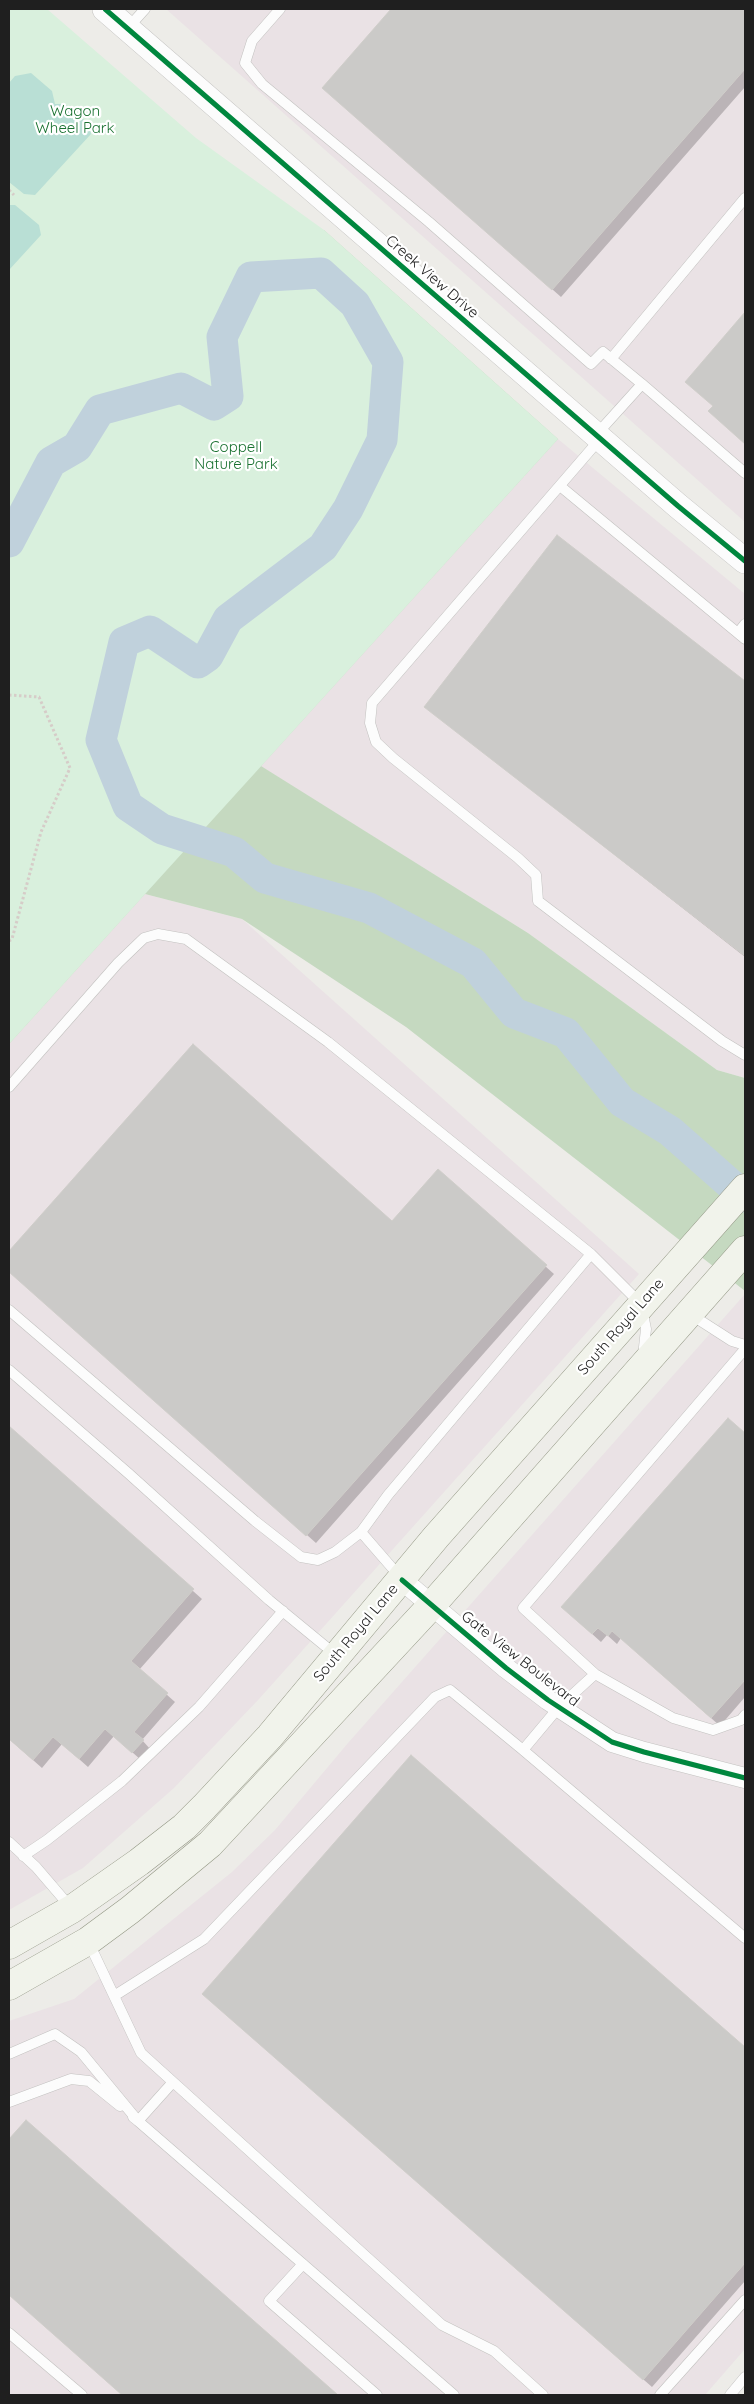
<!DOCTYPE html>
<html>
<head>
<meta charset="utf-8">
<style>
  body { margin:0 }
  #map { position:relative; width:754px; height:2404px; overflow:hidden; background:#edece8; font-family:Quicksand,sans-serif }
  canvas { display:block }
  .frame { position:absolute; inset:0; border:10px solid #1f1f1f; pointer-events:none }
</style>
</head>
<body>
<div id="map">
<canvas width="754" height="2404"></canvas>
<div class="frame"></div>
</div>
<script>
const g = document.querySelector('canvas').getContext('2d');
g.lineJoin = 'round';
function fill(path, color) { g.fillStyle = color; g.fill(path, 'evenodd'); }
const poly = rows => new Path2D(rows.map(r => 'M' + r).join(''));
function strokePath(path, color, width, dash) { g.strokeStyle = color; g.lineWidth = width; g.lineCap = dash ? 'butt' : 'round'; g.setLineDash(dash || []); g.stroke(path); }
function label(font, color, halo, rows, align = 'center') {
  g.font = font + ' Quicksand,sans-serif'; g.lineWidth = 4.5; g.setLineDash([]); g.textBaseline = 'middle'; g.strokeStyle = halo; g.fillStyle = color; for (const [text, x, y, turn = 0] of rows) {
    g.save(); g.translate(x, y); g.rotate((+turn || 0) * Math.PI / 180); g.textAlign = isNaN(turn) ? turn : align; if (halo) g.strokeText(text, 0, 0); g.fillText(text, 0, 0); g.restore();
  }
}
fill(poly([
  [166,9,745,9,745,522],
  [558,439,745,594,745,1078,717,1070,528,933,260,766],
  [145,894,242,919,639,1274,259,1699,174,1788,83,1868,9,1910,9,1044],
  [745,1294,745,2349,705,2395,9,2395,9,2021,74,1999,232,1872,275,1830,348,1743]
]), '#eae2e5');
fill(poly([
  [324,230,558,439,261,766,528,933,717,1070,745,1078,745,1291,406,1027,242,919,145,894,9,1044]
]), '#c5d9c0');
fill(poly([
  [9,9,47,9,196,138,324,230,558,439,9,1044]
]), '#d9f0dd');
fill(poly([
  [31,73,52,91,55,104,65,104,89,124,91,134,35,195,24,194,9,182,9,83,15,76],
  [9,205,15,205,39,225,41,235,9,270]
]), '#b9dfd5');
fill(poly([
  [393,9,745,9,745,87,561,297,324,88],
  [745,314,745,443,709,411,714,406,687,382],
  [558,537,745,682,745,957,426,707],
  [193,1045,392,1222,438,1171,554,1274,316,1543,9,1271,9,1253],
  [728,1420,745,1435,745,1697,720,1726,621,1638,617,1644,607,1635,601,1642,571,1615],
  [9,1428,202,1599,139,1670,175,1702,142,1740,151,1750,141,1760,114,1736,88,1767,62,1744,42,1768,9,1739],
  [411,1757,745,2049,745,2281,652,2387,212,2002],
  [26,2122,336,2395,123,2395,9,2294,9,2141]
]), '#0003');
strokePath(poly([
  [9,542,51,462,77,447,100,410,181,388,214,405,228,396,222,337,251,277,321,273,355,304,388,362,382,440,348,509,323,547,228,619,208,656,198,663,150,631,124,642,101,740,128,806,162,829,234,852,265,878,369,908,473,963,514,1013,566,1033,622,1102,670,1131,745,1197]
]), '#c0d1dc', 31);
const building = poly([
  [391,9,745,9,745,69,552,290,322,88,391,9],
  [745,312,745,444,708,411,713,406,685,382,745,312],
  [557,535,745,681,745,956,424,707,557,535],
  [193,1044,392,1221,438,1169,547,1265,306,1536,9,1272,9,1251,193,1044],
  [728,1418,745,1433,745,1680,711,1718,612,1631,608,1636,598,1628,592,1634,561,1607,728,1418],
  [9,1426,194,1589,131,1661,168,1693,134,1732,144,1740,132,1753,105,1729,79,1759,53,1737,33,1760,9,1739,9,1426],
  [411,1755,745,2047,745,2263,643,2380,202,1994,411,1755],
  [26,2120,338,2395,122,2395,9,2295,9,2139,26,2120]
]);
fill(building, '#cbcac8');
strokePath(building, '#d0ceca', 1);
const service = poly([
  [280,9,252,41,245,63,262,84,429,222,591,364,603,352,642,384,596,435],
  [127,29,145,9],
  [611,359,745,198],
  [642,384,745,473],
  [600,439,372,703,370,723,376,742,393,758,518,858,536,875,538,901,722,1041,745,1055],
  [560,486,745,639],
  [738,633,745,624],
  [9,1087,118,963,144,938,158,934,186,939,328,1042,591,1254,641,1304,646,1329,643,1356],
  [9,1310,255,1521,301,1557,318,1560,335,1552,361,1532,400,1577],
  [690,1314,732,1341,745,1345],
  [9,1370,128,1473,269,1600,336,1655],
  [361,1532,388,1495,591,1254],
  [595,1674,523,1608,745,1349],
  [523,1750,745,1938],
  [9,1842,36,1867,72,1909],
  [23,1856,47,1840,122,1781,199,1707,283,1611],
  [88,1941,141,2053,442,2325,494,2351,543,2395],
  [114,1996,204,1939,435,1697,450,1690,523,1750,559,1707,595,1674,673,1718,713,1730,741,1720,745,1715],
  [9,2054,55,2034,81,2052,138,2121,454,2395],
  [9,2102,71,2079,89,2081,120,2106],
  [133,2117,138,2121,173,2082],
  [303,2264,269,2301,377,2395],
  [9,2333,82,2395],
  [660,2395,745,2300],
  [730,2395,745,2377]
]);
const minor = poly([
  [402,1580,506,1668,548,1700,612,1742,644,1752,745,1778]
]);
const tertiary = poly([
  [105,9,678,506,745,561]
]);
const secondary = poly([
  [9,1945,72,1909,139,1862,184,1827,204,1807,270,1736,436,1537,745,1188],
  [9,1986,88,1941,130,1910,210,1844,431,1606,745,1250]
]);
strokePath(service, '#c3c2c0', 11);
strokePath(minor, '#c3c2c0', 21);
strokePath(tertiary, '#c3c2c0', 26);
strokePath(secondary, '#919582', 29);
strokePath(poly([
  [9,190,14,195],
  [9,695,39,697,70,768,41,832,12,939,9,941]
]), '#d6ccc8', 3, [2.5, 2.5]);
strokePath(service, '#fcfcfc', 10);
strokePath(minor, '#fcfcfc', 20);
strokePath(tertiary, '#fcfcfc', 25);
strokePath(secondary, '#f1f3eb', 28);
strokePath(poly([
  [105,9,678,506,745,561],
  [402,1580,506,1668,548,1700,612,1742,644,1752,745,1778]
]), '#00873e', 5);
label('15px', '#197130', '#fff', [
  ["Wagon",75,111],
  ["Wheel Park",75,128],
  ["Coppell",236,447],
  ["Nature Park",236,464]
]);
label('15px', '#1f1f1f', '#fff', [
  ["Creek View Drive",432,277,41],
  ["South Royal Lane",621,1327,-49],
  ["South Royal Lane",356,1633,-50],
  ["Gate View Boulevard",520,1659,38]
]);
</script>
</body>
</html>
